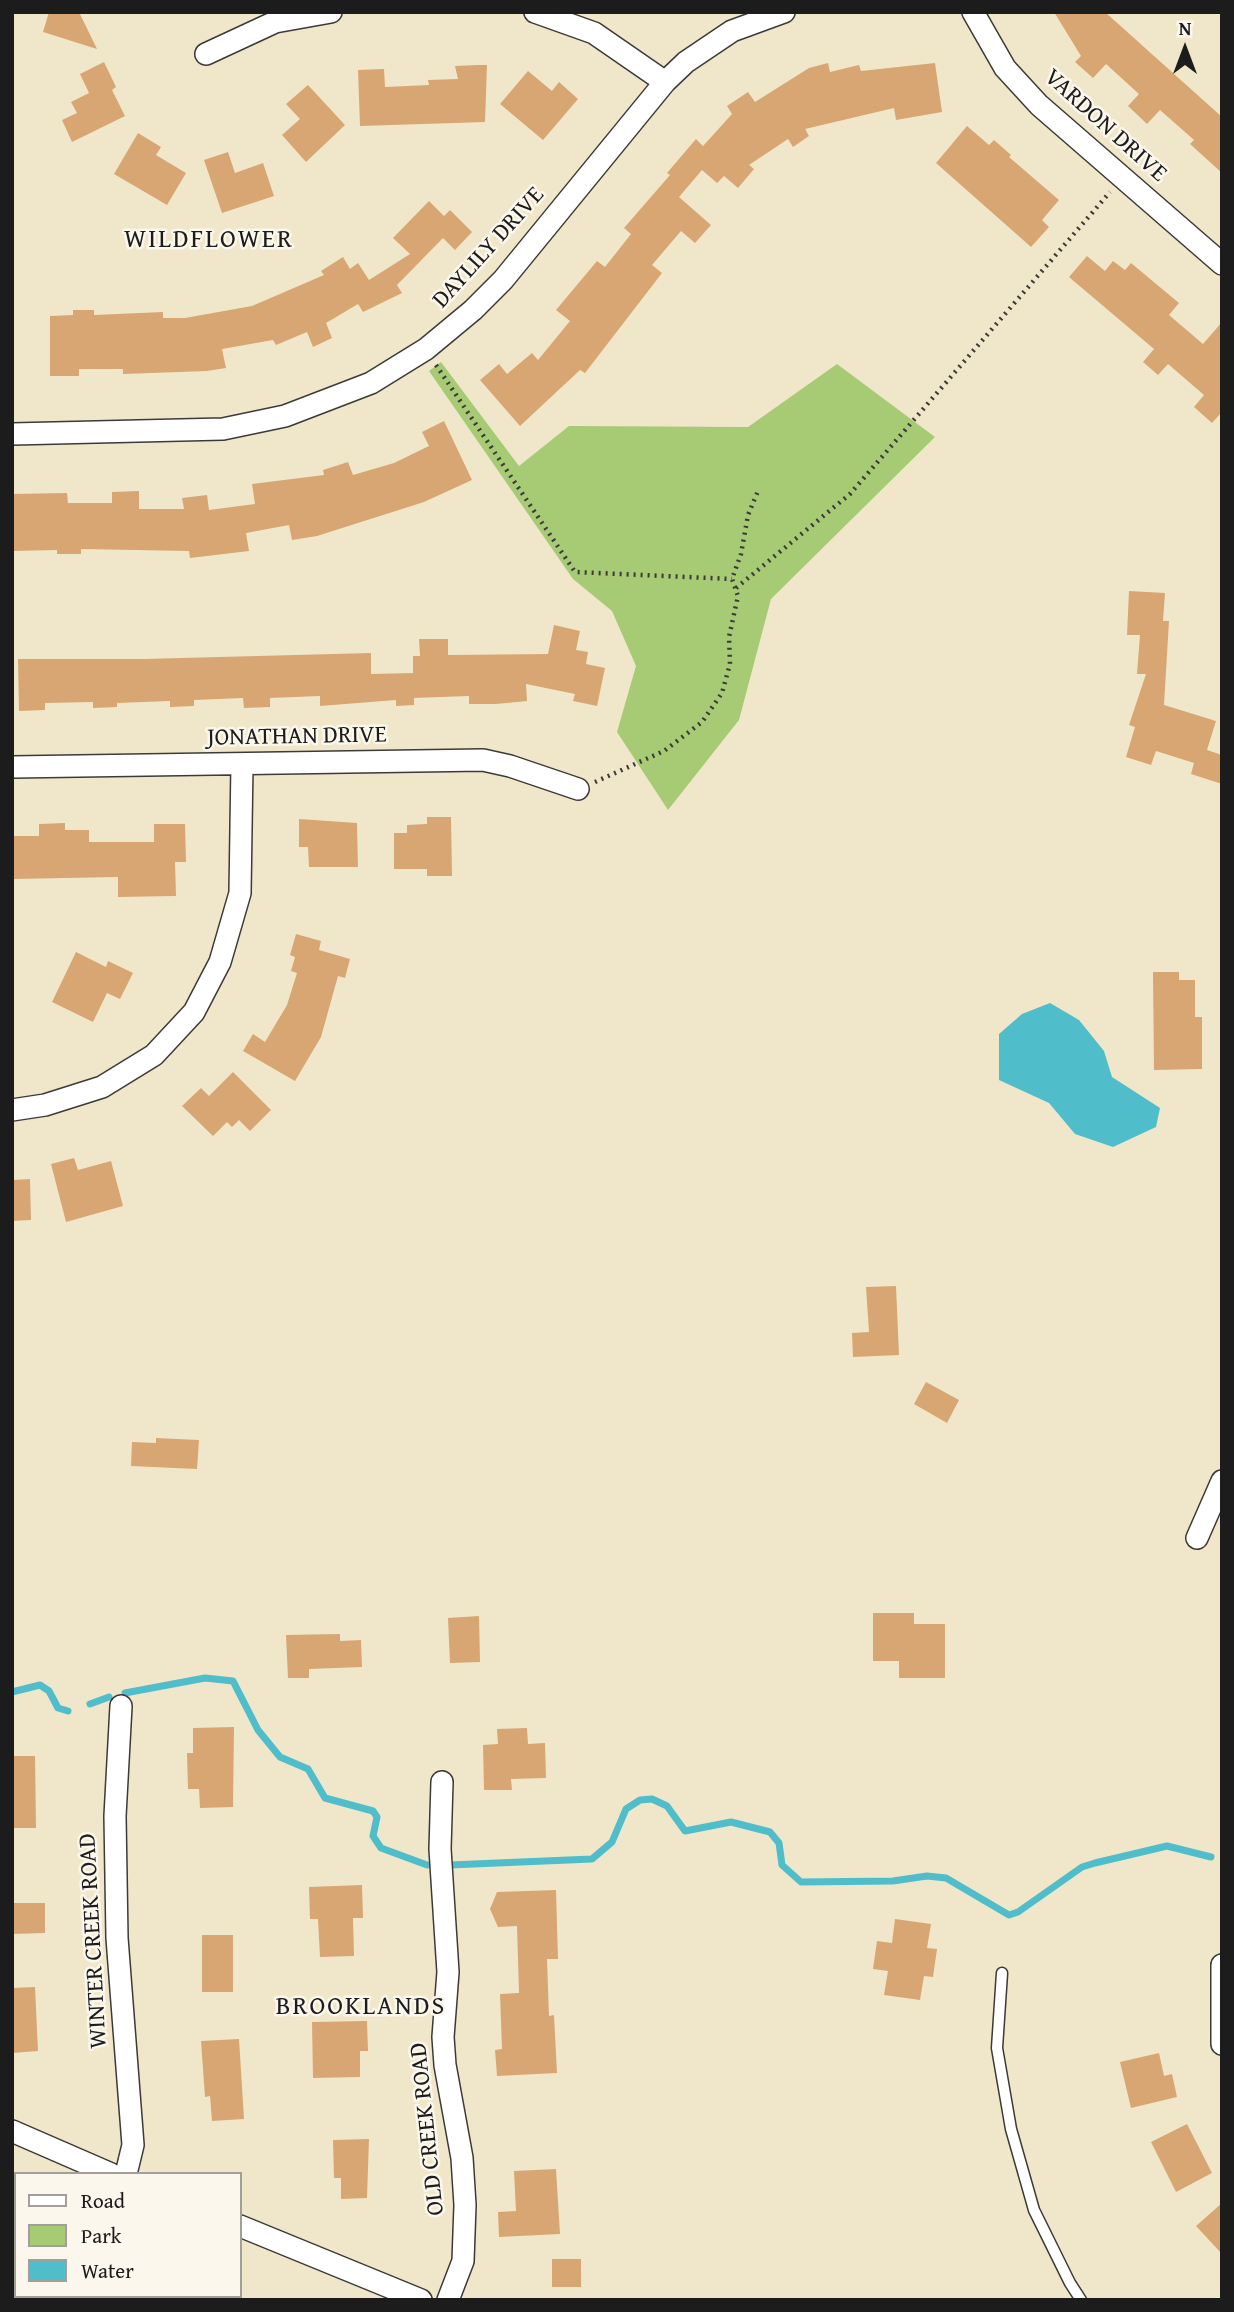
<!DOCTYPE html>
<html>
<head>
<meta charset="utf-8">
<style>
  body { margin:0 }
  #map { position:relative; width:1234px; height:2312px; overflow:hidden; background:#f0e7cb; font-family:"Gentium Book Plus",serif }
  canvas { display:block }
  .frame { position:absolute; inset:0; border:14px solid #1c1c1c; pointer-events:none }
  .legend { position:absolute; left:14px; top:2172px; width:228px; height:126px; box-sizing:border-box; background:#fbf7ec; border:2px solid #a29f99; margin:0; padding:9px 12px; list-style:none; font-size:21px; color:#1c1c1c }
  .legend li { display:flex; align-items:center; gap:14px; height:35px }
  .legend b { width:35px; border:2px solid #a29f99 }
  .north { position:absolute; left:1150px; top:14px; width:70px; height:70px; -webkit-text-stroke:5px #fbf7ec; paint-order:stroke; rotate:0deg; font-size:19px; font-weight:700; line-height:28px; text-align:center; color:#1c1c1c }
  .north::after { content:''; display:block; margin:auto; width:24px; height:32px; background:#1c1c1c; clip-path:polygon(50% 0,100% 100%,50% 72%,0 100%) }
</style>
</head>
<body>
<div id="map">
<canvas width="1234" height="2312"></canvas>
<div class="frame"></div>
<ul class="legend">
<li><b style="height:9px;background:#fff"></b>Road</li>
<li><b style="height:19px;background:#a6cb74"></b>Park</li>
<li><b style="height:19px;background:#50bdca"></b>Water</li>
</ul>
<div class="north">N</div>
</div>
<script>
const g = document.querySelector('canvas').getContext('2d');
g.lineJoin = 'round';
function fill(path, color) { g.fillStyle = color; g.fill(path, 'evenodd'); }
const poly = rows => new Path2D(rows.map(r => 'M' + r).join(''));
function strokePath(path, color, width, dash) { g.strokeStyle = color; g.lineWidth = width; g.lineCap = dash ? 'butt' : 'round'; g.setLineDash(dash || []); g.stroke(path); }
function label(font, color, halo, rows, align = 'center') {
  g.font = font + ' "Gentium Book Plus",serif'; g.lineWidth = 5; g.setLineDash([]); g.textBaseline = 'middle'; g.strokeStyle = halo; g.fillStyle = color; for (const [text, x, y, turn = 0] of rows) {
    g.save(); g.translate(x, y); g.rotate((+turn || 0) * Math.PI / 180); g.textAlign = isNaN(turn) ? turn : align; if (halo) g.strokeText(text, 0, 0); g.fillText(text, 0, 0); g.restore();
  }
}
fill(poly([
  [441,362,519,466,569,426,748,427,837,364,935,437,771,599,739,720,668,810,617,732,636,666,612,611,573,579,429,371]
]), '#a6cb74');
fill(poly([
  [1050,1003,1079,1020,1104,1051,1112,1077,1160,1108,1156,1127,1113,1147,1075,1134,1049,1103,999,1080,999,1034,1022,1014]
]), '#50bdca');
strokePath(poly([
  [12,1692,40,1685,49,1691,58,1708,68,1711],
  [125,1693,205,1678,233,1681,258,1730,280,1757,308,1769,325,1798,373,1811,377,1817,373,1836,381,1848,427,1865],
  [90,1704,109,1697],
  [450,1865,592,1859,612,1842,626,1809,640,1800,652,1799,667,1806,685,1831,731,1822,770,1832,779,1843,782,1865,801,1882,893,1881,927,1876,946,1878,1009,1915,1018,1912,1082,1867,1095,1863,1167,1846,1211,1857]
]), '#50bdca', 7);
fill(poly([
  [49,12,79,12,97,49,43,32],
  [1054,12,1105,12,1222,117,1222,173,1190,144,1194,140,1160,110,1147,124,1128,106,1139,94,1106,64,1093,78,1075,62,1081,56],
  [104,62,116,87,112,90,125,116,72,142,62,120,77,113,71,102,89,93,80,74],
  [828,63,830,72,859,65,861,71,935,63,942,112,896,120,894,108,805,129,809,136,793,147,788,139,749,165,754,169,738,188,724,176,717,183,702,170,679,197,711,225,695,243,681,231,652,265,662,273,585,373,580,370,520,426,480,380,499,364,507,374,532,353,538,360,570,321,556,310,597,261,605,267,631,234,624,228,670,175,667,173,696,139,703,146,732,114,727,106,748,92,755,102,809,68],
  [478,65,487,65,485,122,360,126,358,70,384,69,385,87,429,85,428,80,458,79,455,66],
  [528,71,552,91,559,82,578,99,543,140,500,104],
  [308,85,345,125,306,162,282,135,300,119,286,104],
  [967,126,989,145,994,140,1011,155,1009,157,1059,200,1042,220,1049,227,1031,247,936,163],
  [138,133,161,147,156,155,186,173,167,205,114,174],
  [228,152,235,173,263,163,274,196,222,213,204,160],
  [429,201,444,216,450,210,472,232,455,250,443,238,397,285,402,293,363,312,358,304,326,323,332,338,313,347,307,332,276,345,273,340,222,349,226,368,207,371,123,374,123,369,79,369,79,376,50,376,50,316,73,315,73,310,94,310,94,315,163,312,163,318,185,318,252,306,324,275,321,271,343,257,350,269,358,263,369,280,410,254,393,238],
  [1087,256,1105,271,1113,261,1125,270,1131,263,1179,303,1169,315,1203,344,1222,322,1222,412,1212,423,1194,407,1204,395,1168,364,1158,375,1143,362,1154,349,1069,277],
  [444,421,472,480,424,502,317,536,292,540,289,525,246,533,249,551,190,558,189,551,81,549,81,554,57,554,57,550,12,551,12,494,67,493,68,503,112,503,112,492,139,491,139,509,184,509,182,498,207,495,209,510,255,504,252,484,324,475,323,470,348,462,353,475,394,463,429,446,422,432],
  [1129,591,1165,593,1163,621,1169,621,1164,705,1216,721,1207,750,1222,755,1222,784,1191,774,1194,763,1156,751,1151,765,1126,757,1135,727,1129,725,1146,674,1137,674,1140,635,1127,635],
  [554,625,580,631,576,650,588,652,586,664,605,668,597,706,573,701,575,694,526,684,527,701,496,704,469,704,469,696,414,698,414,705,396,706,396,700,320,706,320,696,270,698,270,707,244,708,243,698,194,700,194,706,170,707,170,701,117,703,117,707,93,708,93,702,45,703,45,710,19,711,18,659,144,659,371,653,371,674,413,673,413,656,420,656,419,639,448,639,448,655,548,654],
  [427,817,451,817,452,876,427,876,427,869,394,869,394,833,407,833,407,825,427,824],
  [299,819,357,823,358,867,309,867,308,847,299,847],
  [65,823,65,830,89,830,89,842,154,842,154,824,185,824,186,862,175,862,176,896,118,897,118,877,12,879,12,836,39,836,39,824],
  [296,934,321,941,319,950,350,959,345,978,338,976,321,1037,295,1081,243,1051,253,1034,265,1042,287,1005,297,973,291,971,295,957,290,955],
  [76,952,106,967,108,961,133,973,120,999,107,993,93,1022,52,1002],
  [1153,972,1179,972,1179,980,1195,980,1195,1017,1202,1017,1202,1069,1154,1070],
  [233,1072,271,1110,250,1131,239,1120,232,1127,227,1122,213,1136,182,1106,201,1088,209,1096],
  [74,1158,78,1170,111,1161,123,1206,66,1222,51,1164],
  [30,1179,31,1220,12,1221,12,1180],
  [896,1286,899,1355,853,1357,852,1333,869,1332,866,1287],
  [926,1382,959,1400,947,1423,914,1404],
  [156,1438,199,1440,197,1469,131,1466,132,1442,156,1443],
  [873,1613,914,1613,914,1624,945,1624,945,1678,899,1678,899,1661,873,1661],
  [479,1616,480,1662,450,1663,448,1618],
  [340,1634,340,1641,361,1640,362,1667,309,1669,309,1678,288,1678,286,1635],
  [234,1727,233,1807,200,1808,199,1789,188,1789,187,1753,193,1753,193,1728],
  [527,1728,528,1744,545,1743,546,1778,511,1779,512,1790,484,1790,483,1745,498,1744,497,1729],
  [12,1756,35,1756,36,1828,12,1828],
  [362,1885,363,1918,353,1918,354,1956,320,1957,318,1919,310,1919,309,1887],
  [556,1890,558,1959,547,1959,549,2016,554,2015,557,2073,497,2076,495,2050,502,2049,500,1994,519,1993,517,1926,498,1927,490,1909,497,1892],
  [12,1903,45,1903,45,1933,12,1934],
  [895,1919,931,1924,927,1948,937,1949,933,1977,924,1976,920,2000,884,1995,888,1971,873,1969,877,1941,892,1943],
  [202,1935,233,1935,233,1992,202,1992],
  [35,1987,38,2051,12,2053,12,1988],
  [367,2021,368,2051,360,2051,360,2077,313,2078,312,2022],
  [239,2039,244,2119,212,2121,210,2096,205,2097,201,2041],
  [1159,2053,1164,2076,1172,2074,1177,2097,1131,2108,1120,2062],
  [1187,2124,1212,2173,1176,2192,1151,2142],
  [369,2139,367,2198,341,2199,341,2178,334,2178,333,2140],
  [556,2169,560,2234,499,2237,498,2212,516,2211,514,2171],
  [1222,2203,1222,2254,1196,2226],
  [552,2259,581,2259,581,2287,552,2287]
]), '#d8a672');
const service = poly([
  [1002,1973,997,2048,1011,2129,1034,2210,1070,2283,1081,2300]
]);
const minor = poly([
  [535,12,594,33,665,82],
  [973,12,1005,68,1039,105,1222,264],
  [206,54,275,22,331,12],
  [12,434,223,429,285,416,371,383,426,349,473,310,503,280,665,82,686,62,732,31,784,12],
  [12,767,483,760,510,766,578,789],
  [12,1110,45,1105,102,1087,154,1055,194,1012,220,962,240,893,242,764],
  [1197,1538,1222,1481],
  [121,1706,115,1816,117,1938,133,2145,126,2174],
  [442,1782,440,1849,448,1972,443,2037,445,2065,462,2158,465,2205,463,2261,448,2300],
  [1222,1965,1222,2044],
  [12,2131,111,2174],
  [240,2226,421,2300]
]);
strokePath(service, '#3c3a36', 13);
strokePath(minor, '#3c3a36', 24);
strokePath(poly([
  [436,365,575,572,732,579],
  [736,588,850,494,1110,192],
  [595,782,664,751,702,722,722,693,730,664,729,637,738,596,732,579,741,554,748,515,758,491]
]), '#3c3a36', 4.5, [2, 5]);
strokePath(service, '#fff', 10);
strokePath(minor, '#fff', 21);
label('24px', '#1c1c1c', '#fbf7ec', [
  ["VARDON DRIVE",1105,126,42],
  ["DAYLILY DRIVE",489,248,-48],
  ["JONATHAN DRIVE",297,737,-1],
  ["WINTER CREEK ROAD",94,1941,-93],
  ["OLD CREEK ROAD",428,2129,-96]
]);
g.letterSpacing = '2px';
label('26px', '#1c1c1c', '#fbf7ec', [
  ["WILDFLOWER",209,240],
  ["BROOKLANDS",361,2007]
]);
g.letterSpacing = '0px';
</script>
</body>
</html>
